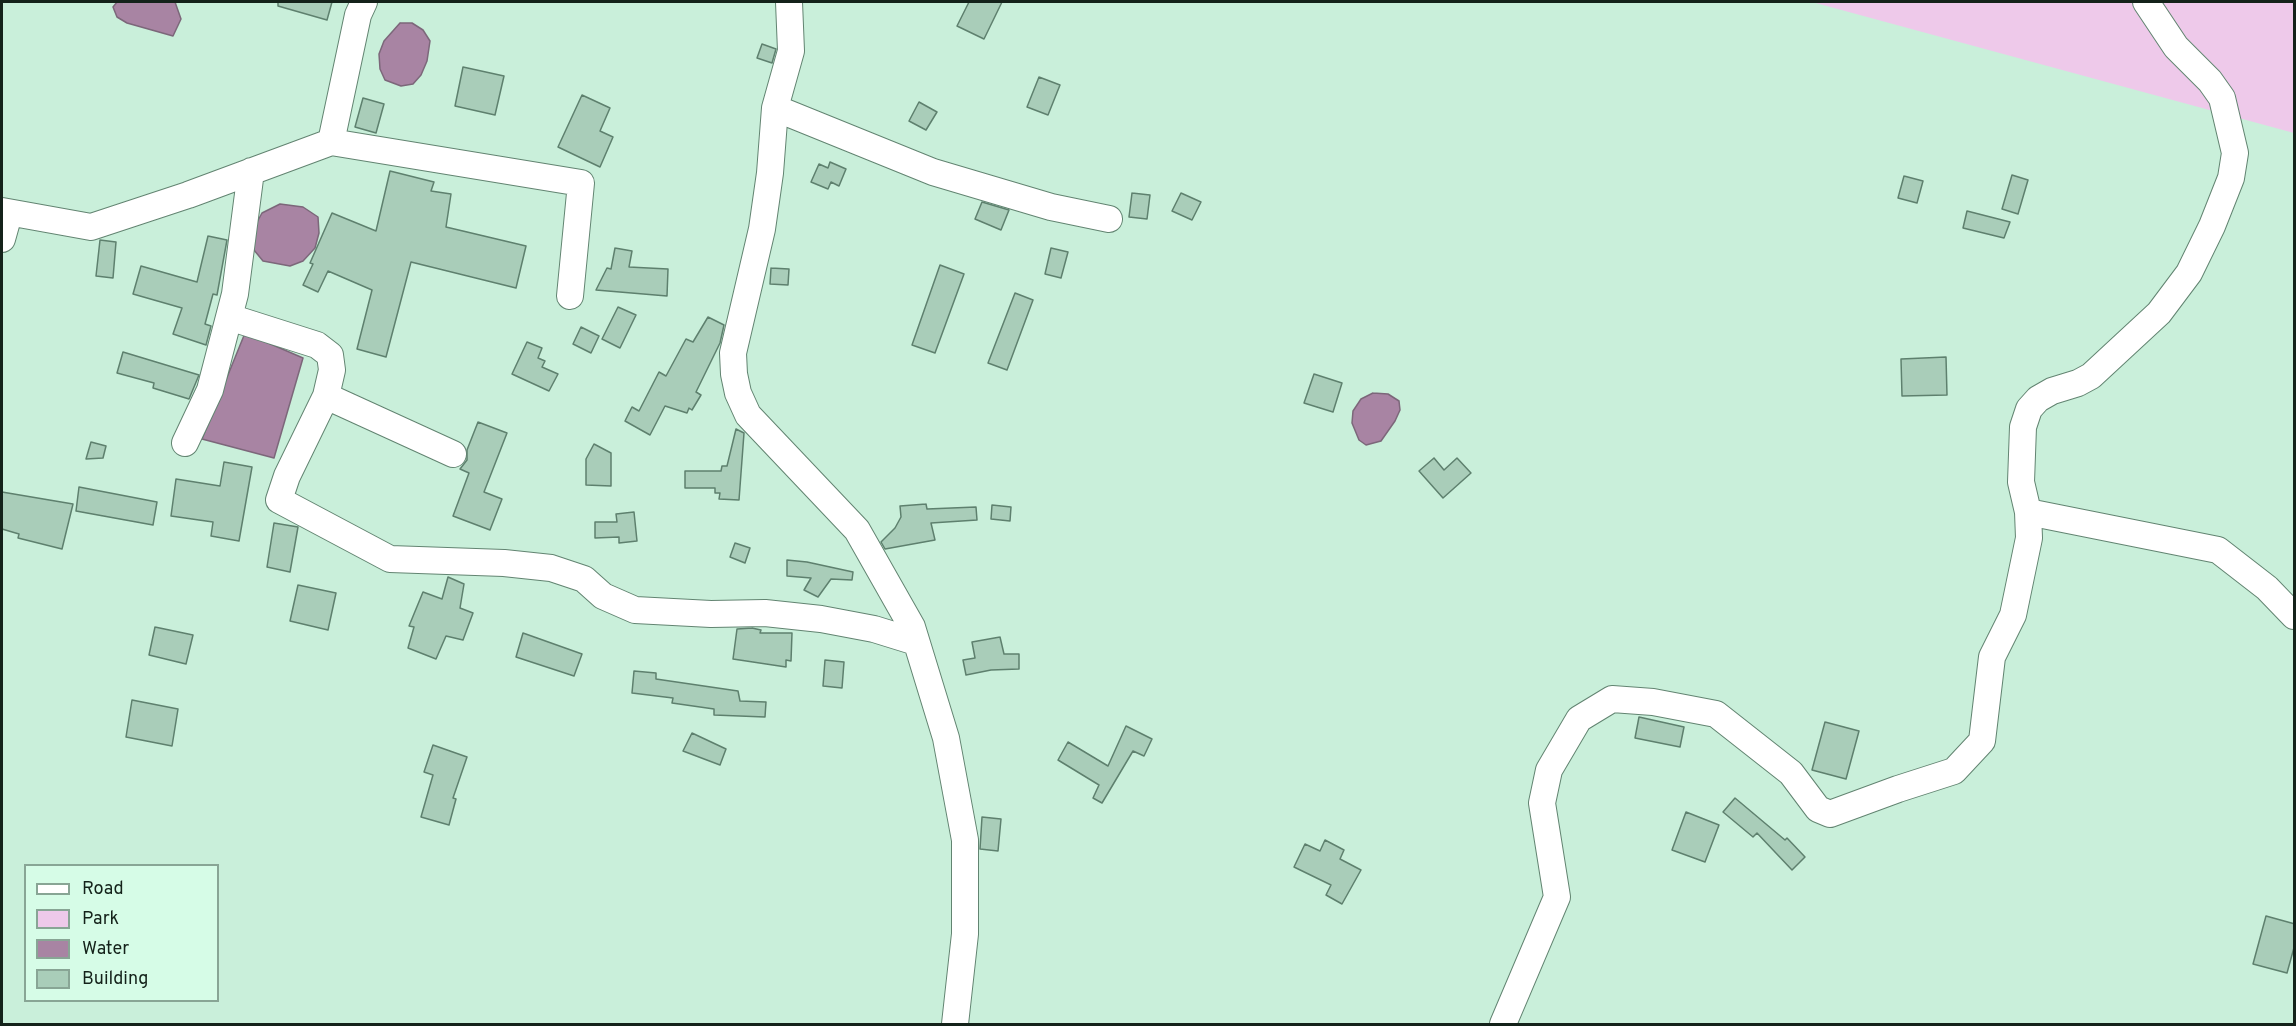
<!DOCTYPE html>
<html>
<head>
<meta charset="utf-8">
<style>
  body { margin:0 }
  #map { position:relative; width:2296px; height:1026px; overflow:hidden; background:#c9efda; font-family:Overpass,sans-serif }
  canvas { display:block }
  .frame { position:absolute; inset:0; border:3px solid #14221a; pointer-events:none }
  .legend { position:absolute; left:24px; top:864px; width:195px; height:138px; box-sizing:border-box; background:#d6fce7; border:2px solid #88a595; margin:0; padding:8px 10px; list-style:none; font-size:18px; color:#14221a }
  .legend li { display:flex; align-items:center; gap:12px; height:30px }
  .legend b { width:30px; border:2px solid #88a595 }
</style>
</head>
<body>
<div id="map">
<canvas width="2296" height="1026"></canvas>
<div class="frame"></div>
<ul class="legend">
<li><b style="height:8px;background:#fff"></b>Road</li>
<li><b style="height:16px;background:#eec9ea"></b>Park</li>
<li><b style="height:16px;background:#a884a3"></b>Water</li>
<li><b style="height:16px;background:#a9cdb9"></b>Building</li>
</ul>
</div>
<script>
const g = document.querySelector('canvas').getContext('2d');
g.lineJoin = 'round';
function fill(path, color) { g.fillStyle = color; g.fill(path, 'evenodd'); }
const poly = rows => new Path2D(rows.map(r => 'M' + r).join(''));
function strokePath(path, color, width, dash) { g.strokeStyle = color; g.lineWidth = width; g.lineCap = dash ? 'butt' : 'round'; g.setLineDash(dash || []); g.stroke(path); }
fill(poly([
  [1812,2,2294,2,2294,133]
]), '#eec9ea');
const water = poly([
  [117,2,175,2,181,19,173,36,127,23,117,17,113,7,117,2],
  [400,23,412,23,423,30,430,41,427,61,421,75,413,84,401,86,385,80,380,69,379,54,384,41,400,23],
  [280,204,303,207,318,217,319,233,315,248,303,261,290,266,263,261,254,250,253,236,256,224,262,213,280,204],
  [245,333,303,358,274,458,202,439,245,333],
  [1373,393,1388,394,1399,401,1400,410,1395,421,1381,441,1366,445,1359,440,1352,423,1353,411,1361,399,1373,393]
]);
fill(water, '#a884a3');
strokePath(water, '#7c677a', 1.5);
const building = poly([
  [278,2,332,2,327,20,278,6,278,2],
  [969,2,1002,2,984,39,957,26,969,2],
  [762,44,776,49,772,63,757,58,762,44],
  [463,67,504,76,495,115,455,106,463,67],
  [1039,77,1060,85,1048,115,1027,107,1039,77],
  [582,95,610,108,600,131,613,137,600,167,558,147,582,95],
  [363,98,384,104,376,133,355,127,363,98],
  [919,102,937,112,926,130,909,121,919,102],
  [830,162,846,169,839,186,831,182,828,189,811,182,819,164,828,168,830,162],
  [390,171,434,182,431,191,451,194,446,227,526,246,516,288,411,262,386,357,357,349,372,290,328,271,318,292,303,285,313,264,310,263,332,213,376,231,390,171],
  [2012,175,2028,180,2018,214,2002,209,2012,175],
  [1904,176,1923,181,1917,203,1898,198,1904,176],
  [1132,193,1150,195,1147,219,1129,217,1132,193],
  [1181,193,1201,202,1192,220,1172,211,1181,193],
  [982,202,1009,210,1001,230,975,219,982,202],
  [1967,211,2010,222,2004,238,1963,228,1967,211],
  [208,236,227,240,217,295,213,294,205,324,211,326,206,345,173,334,182,308,133,294,141,266,197,282,208,236],
  [100,240,116,242,113,278,96,276,100,240],
  [615,248,632,251,629,267,668,269,667,296,596,290,607,268,611,269,615,248],
  [1051,248,1068,252,1061,278,1045,274,1051,248],
  [940,265,964,274,935,353,912,345,940,265],
  [771,268,789,269,788,285,770,284,771,268],
  [1015,293,1033,300,1007,370,988,363,1015,293],
  [618,307,636,315,620,348,602,339,618,307],
  [708,317,724,325,720,343,696,392,701,395,692,410,689,408,687,413,665,406,650,435,625,421,632,407,639,411,659,372,666,376,686,339,693,342,708,317],
  [581,327,599,336,591,353,573,344,581,327],
  [527,342,542,348,538,358,545,361,542,367,558,374,549,391,512,374,527,342],
  [123,352,199,375,189,399,153,388,154,383,117,373,123,352],
  [1946,357,1947,395,1902,396,1901,359,1946,357],
  [1314,374,1342,383,1333,412,1304,403,1314,374],
  [478,422,507,433,484,492,502,499,490,530,453,516,469,473,460,469,467,460,467,450,478,422],
  [736,429,744,433,739,500,719,499,720,493,715,493,715,488,685,488,685,471,721,471,722,466,727,466,736,429],
  [91,442,106,446,103,458,86,459,91,442],
  [594,444,611,453,611,486,586,485,586,459,594,444],
  [1434,458,1444,470,1457,458,1471,473,1443,498,1419,471,1434,458],
  [224,462,252,467,239,541,211,536,213,522,171,516,176,479,220,486,224,462],
  [79,487,157,502,153,525,76,511,79,487],
  [2,492,73,504,62,549,18,538,19,534,2,529,2,492],
  [926,504,927,509,976,507,977,520,931,523,935,540,885,549,881,542,895,528,901,517,900,506,926,504],
  [992,505,1011,507,1010,521,991,519,992,505],
  [634,512,637,541,619,543,619,537,595,538,595,522,617,522,616,514,634,512],
  [274,523,298,527,290,572,267,567,274,523],
  [735,543,750,548,745,563,730,557,735,543],
  [787,560,807,562,853,572,852,580,831,579,818,597,804,590,811,578,787,576,787,560],
  [448,577,464,584,460,608,473,613,463,640,446,636,436,659,408,648,414,627,409,626,423,592,442,599,448,577],
  [298,585,336,593,328,630,290,621,298,585],
  [155,627,193,635,186,664,149,655,155,627],
  [752,628,761,630,760,633,792,633,791,661,786,660,786,667,733,659,737,629,752,628],
  [523,633,582,654,574,676,516,657,523,633],
  [1000,637,1004,654,1019,654,1019,669,991,670,966,675,963,660,975,658,972,642,1000,637],
  [825,660,844,662,842,688,823,686,825,660],
  [634,671,656,673,656,679,738,691,740,701,766,702,765,717,714,715,714,709,672,703,673,698,632,693,634,671],
  [132,700,178,709,172,746,126,737,132,700],
  [1639,717,1684,727,1680,747,1635,738,1639,717],
  [1825,722,1859,731,1846,779,1812,770,1825,722],
  [1126,726,1152,739,1144,756,1133,751,1102,803,1093,798,1099,785,1058,760,1068,742,1108,766,1126,726],
  [692,733,726,749,720,765,683,751,692,733],
  [433,745,467,757,453,798,456,799,449,825,421,817,433,775,424,772,433,745],
  [1735,798,1785,840,1787,838,1805,857,1792,870,1757,833,1753,837,1723,812,1735,798],
  [1686,812,1719,825,1705,862,1672,850,1686,812],
  [982,817,1001,819,998,851,980,849,982,817],
  [1325,840,1344,850,1340,859,1361,870,1342,904,1326,895,1331,885,1294,867,1305,844,1320,851,1325,840],
  [2266,916,2295,924,2295,944,2287,973,2253,964,2266,916]
]);
fill(building, '#a9cdb9');
strokePath(building, '#5e806e', 1.5);
const minor = poly([
  [789,2,791,51,775,108,770,173,762,229,733,353,734,374,738,393,748,415,857,530,912,627,946,738,965,840,965,934,955,1024],
  [775,108,933,172,1051,207,1109,219],
  [331,142,581,183,570,296],
  [2,211,91,227,188,195,331,142,358,15,364,2],
  [2,239,9,214],
  [229,317,317,345,330,355,332,370,326,396,287,476,279,500,390,559,504,563,551,568,584,579,603,596,635,610,711,614,765,613,821,619,874,629,916,642],
  [326,396,453,454],
  [185,443,210,390,235,294,251,171],
  [2028,512,2218,550,2267,588,2294,616],
  [1503,1024,1557,897,1542,803,1549,770,1579,719,1612,699,1653,702,1716,714,1791,773,1818,809,1830,814,1898,789,1954,771,1982,741,1992,657,2013,615,2029,538,2028,512,2021,482,2023,427,2029,409,2038,399,2052,391,2078,383,2091,376,2159,313,2189,273,2212,226,2231,178,2235,153,2222,98,2210,81,2176,47,2146,2]
]);
strokePath(minor, '#628471', 28);
strokePath(minor, '#fff', 26);
</script>
</body>
</html>
